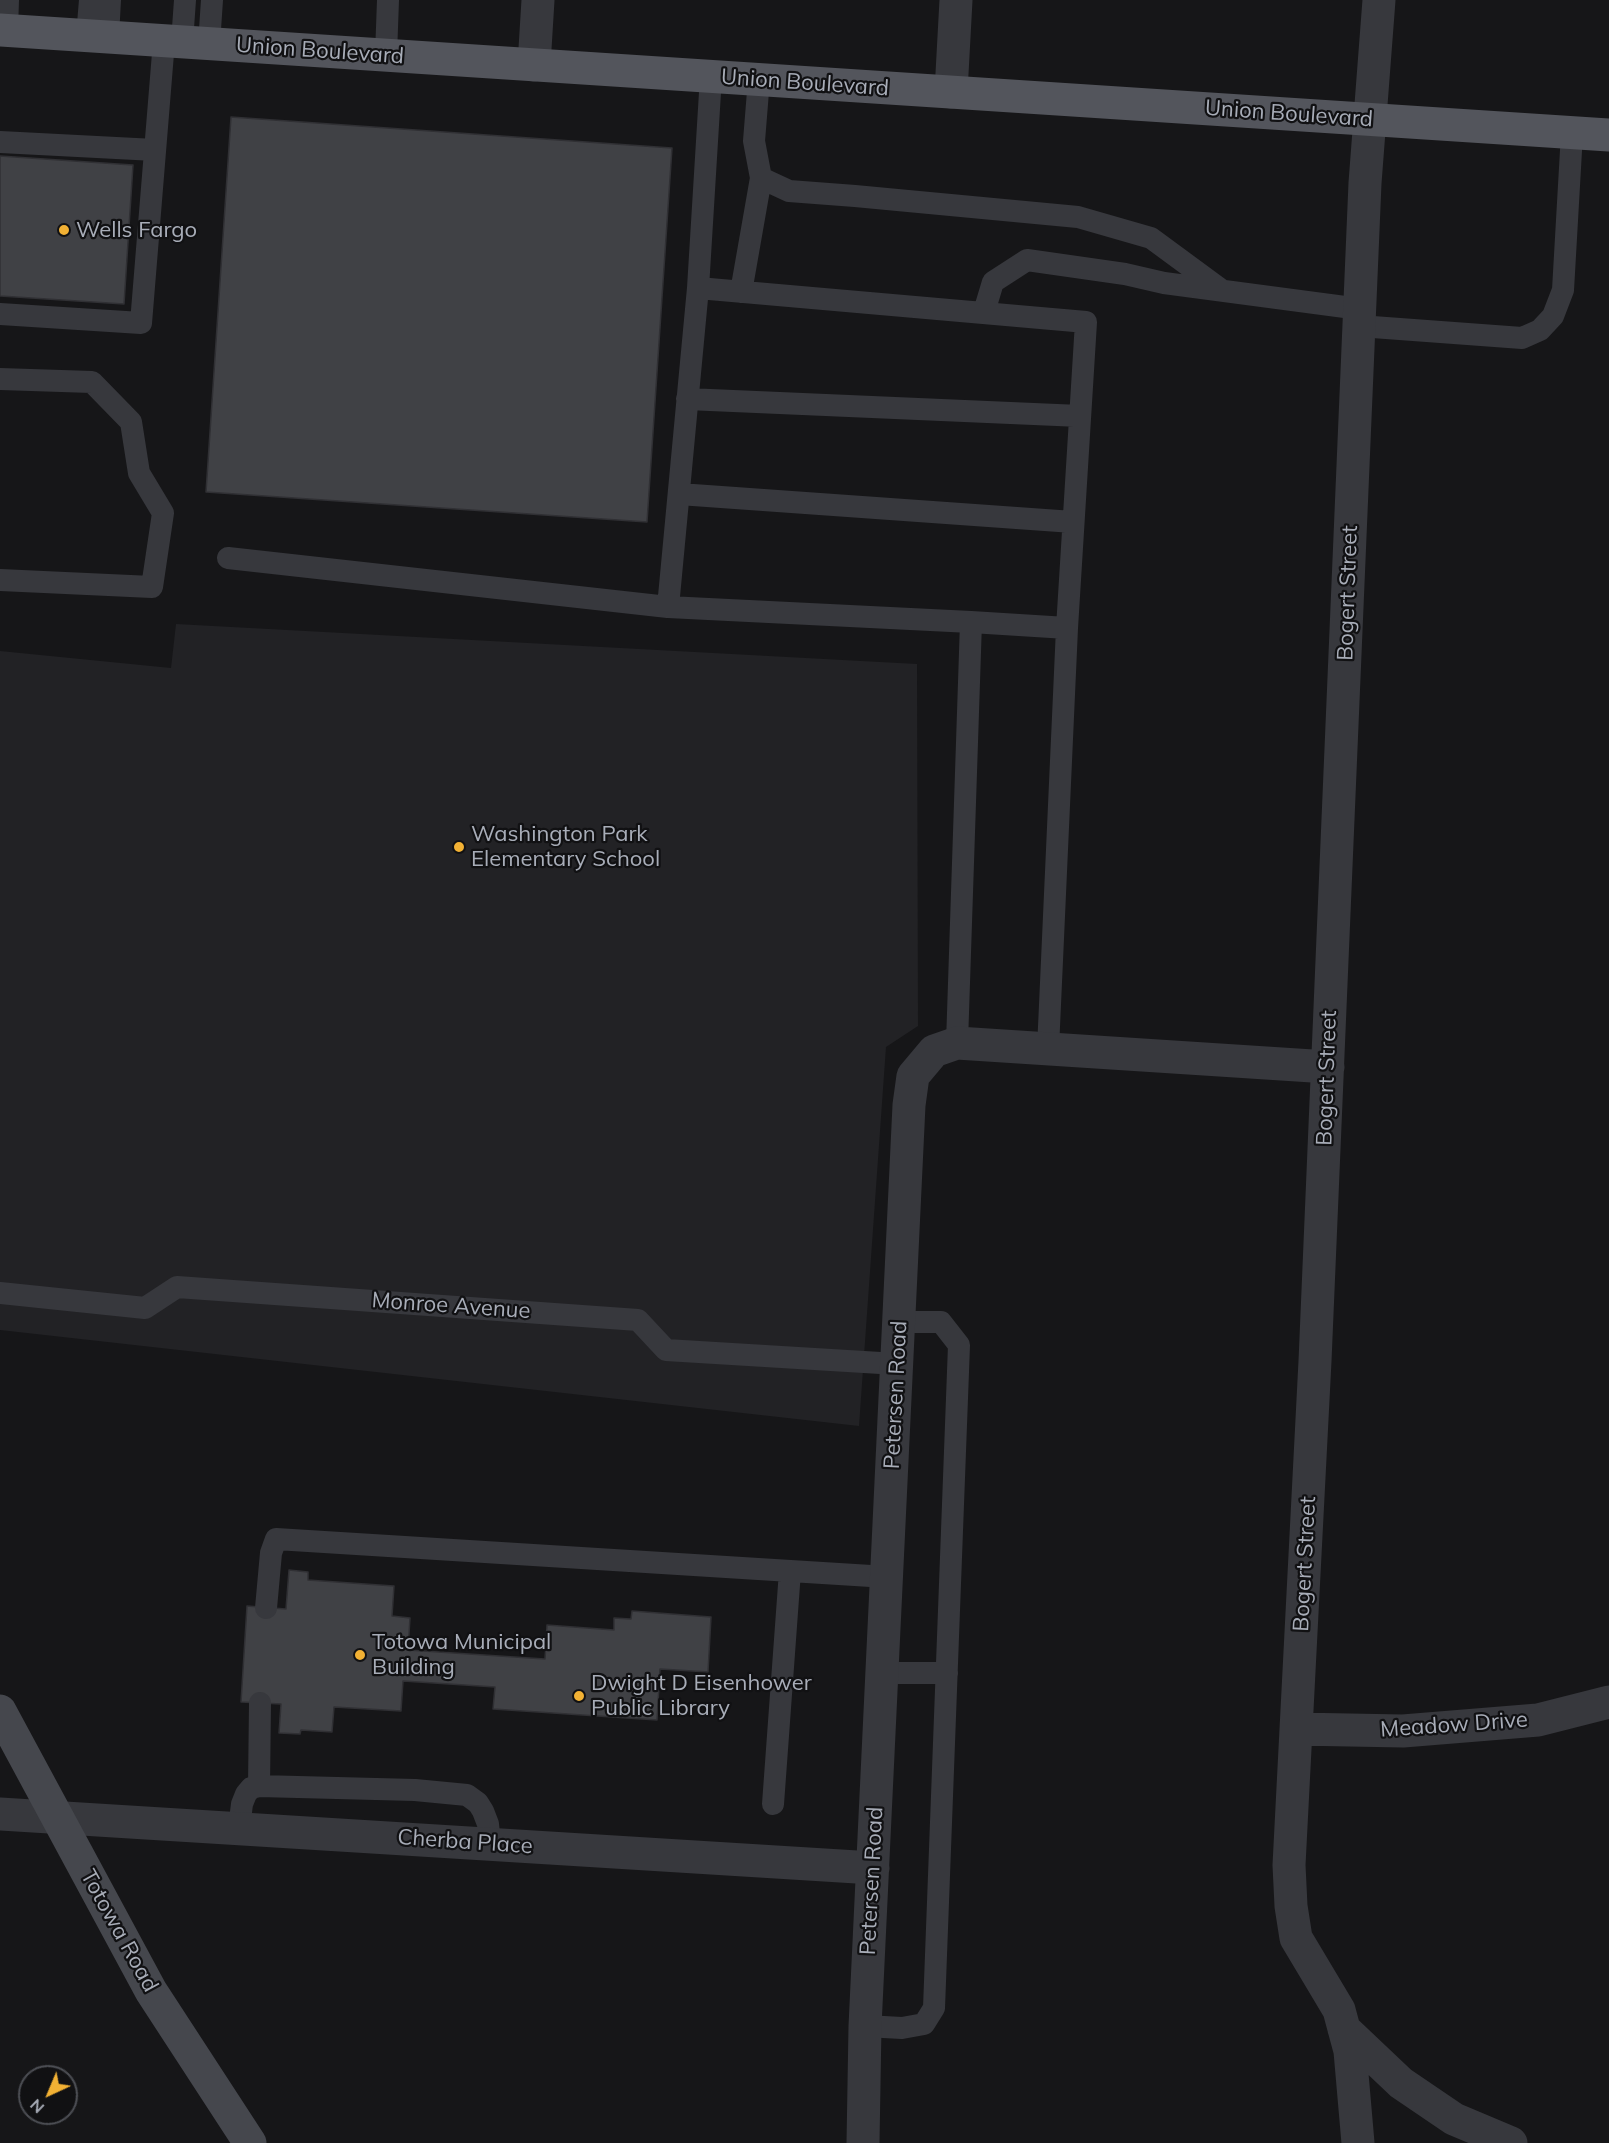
<!DOCTYPE html>
<html>
<head>
<meta charset="utf-8">
<style>
  body { margin:0 }
  #map { position:relative; width:1609px; height:2143px; overflow:hidden; background:#161618; font-family:Mulish,sans-serif }
  canvas { display:block }
  .north { position:absolute; left:18px; top:2065px; width:60px; height:60px; box-sizing:border-box; background:#111113; border:2px solid #4d4f55; border-radius:50%; rotate:224deg; font-size:16px; font-weight:700; line-height:24px; text-align:center; color:#a8adb8 }
  .north::after { content:''; display:block; margin:auto; width:21px; height:27px; background:#f2b134; clip-path:polygon(50% 0,100% 100%,50% 72%,0 100%) }
</style>
</head>
<body>
<div id="map">
<canvas width="1609" height="2143"></canvas>
<div class="north">N</div>
</div>
<script>
const g = document.querySelector('canvas').getContext('2d');
g.lineJoin = 'round';
function fill(path, color) { g.fillStyle = color; g.fill(path, 'evenodd'); }
const poly = rows => new Path2D(rows.map(r => 'M' + r).join(''));
function strokePath(path, color, width, dash) { g.strokeStyle = color; g.lineWidth = width; g.lineCap = dash ? 'butt' : 'round'; g.setLineDash(dash || []); g.stroke(path); }
function label(font, color, halo, rows, align = 'center') {
  g.font = font + ' Mulish,sans-serif'; g.lineWidth = 4.5; g.setLineDash([]); g.textBaseline = 'middle'; g.strokeStyle = halo; g.fillStyle = color; for (const [text, x, y, turn = 0] of rows) {
    g.save(); g.translate(x, y); g.rotate((+turn || 0) * Math.PI / 180); g.textAlign = isNaN(turn) ? turn : align; if (halo) g.strokeText(text, 0, 0); g.fillText(text, 0, 0); g.restore();
  }
}
fill(poly([
  [176,624,917,664,918,1026,886,1047,859,1426,0,1330,0,651,171,668]
]), '#222225');
const building = poly([
  [231,117,672,148,647,522,206,492,231,117],
  [0,156,133,165,124,304,0,296,0,156],
  [289,1570,308,1572,308,1580,394,1586,392,1616,410,1618,408,1650,545,1659,547,1625,614,1630,614,1618,631,1619,632,1611,711,1617,708,1672,660,1669,657,1720,493,1709,495,1687,403,1681,401,1711,334,1707,332,1732,301,1730,300,1734,279,1733,281,1704,241,1702,247,1606,286,1609,289,1570]
]);
fill(building, '#404145');
strokePath(building, '#303034', 1.5);
strokePath(poly([
  [7,31,8,0],
  [87,36,90,0],
  [108,37,110,0],
  [182,42,185,0],
  [209,44,212,0],
  [386,55,388,0],
  [759,79,754,141,761,178,789,191,855,196,1078,217,1151,238,1223,291],
  [0,142,155,150],
  [698,288,1086,322,1067,628,1048,1049],
  [741,292,761,178],
  [984,312,993,282,1027,260,1125,274,1164,283,1360,309],
  [0,314,141,323,164,41],
  [1359,326,1522,338,1540,330,1553,316,1563,290,1572,133],
  [0,379,92,382,131,422,139,473,163,513,152,587,0,580],
  [687,399,1080,416],
  [679,494,1073,522],
  [228,558,668,607,698,288,711,76],
  [668,607,971,622,957,1043],
  [971,622,1067,628],
  [0,1293,145,1308,177,1287,638,1320,666,1350,897,1364],
  [266,1608,271,1553,276,1539,887,1577],
  [882,1673,947,1673],
  [259,1786,260,1703],
  [773,1804,790,1571],
  [239,1828,242,1804,246,1794,251,1788,259,1786,415,1790,467,1795,478,1803,483,1811,488,1824,490,1844],
  [865,2026,902,2028,924,2024,934,2008,959,1345,941,1322,899,1322]
]), '#37383d', 22);
strokePath(poly([
  [534,65,538,0],
  [951,92,956,0],
  [1296,1729,1403,1731,1538,1720,1609,1702],
  [0,1814,873,1868],
  [1344,2029,1401,2083,1454,2119,1511,2143],
  [863,2143,865,2026,909,1105,913,1076,934,1051,957,1043,1328,1067],
  [1358,2143,1350,2051,1339,2010,1296,1938,1291,1906,1289,1865,1315,1361,1365,183,1379,0]
]), '#37383d', 33);
strokePath(poly([
  [0,1711,151,1991,250,2143]
]), '#45474d', 33);
strokePath(poly([
  [0,30,1609,135]
]), '#53555c', 33);
for (const [x, y, r, color] of [
  [64,230,6,"#f2b134"],
  [459,847,6,"#f2b134"],
  [360,1655,6,"#f2b134"],
  [579,1696,6,"#f2b134"]
]) { const dot = new Path2D(); dot.arc(x, y, r, 0, 2 * Math.PI); g.fillStyle = color; g.fill(dot); strokePath(dot, '#111113', 2); }
label('22px', '#a8adb8', '#111113', [
  ["Union Boulevard",320,51,4],
  ["Union Boulevard",805,83,4],
  ["Union Boulevard",1289,114,4],
  ["Bogert Street",1348,593,-88],
  ["Bogert Street",1327,1078,-88],
  ["Monroe Avenue",451,1306,4],
  ["Petersen Road",896,1395,-87],
  ["Bogert Street",1305,1564,-87],
  ["Meadow Drive",1454,1725,-4],
  ["Cherba Place",465,1842,4],
  ["Petersen Road",872,1881,-87],
  ["Totowa Road",119,1931,61]
]);
label('22px', '#a8adb8', '#111113', [
  ["Wells Fargo",76,230],
  ["Washington Park",471,834],
  ["Elementary School",471,859],
  ["Totowa Municipal",372,1642],
  ["Building",372,1667],
  ["Dwight D Eisenhower",591,1683],
  ["Public Library",591,1708]
], 'left');
</script>
</body>
</html>
